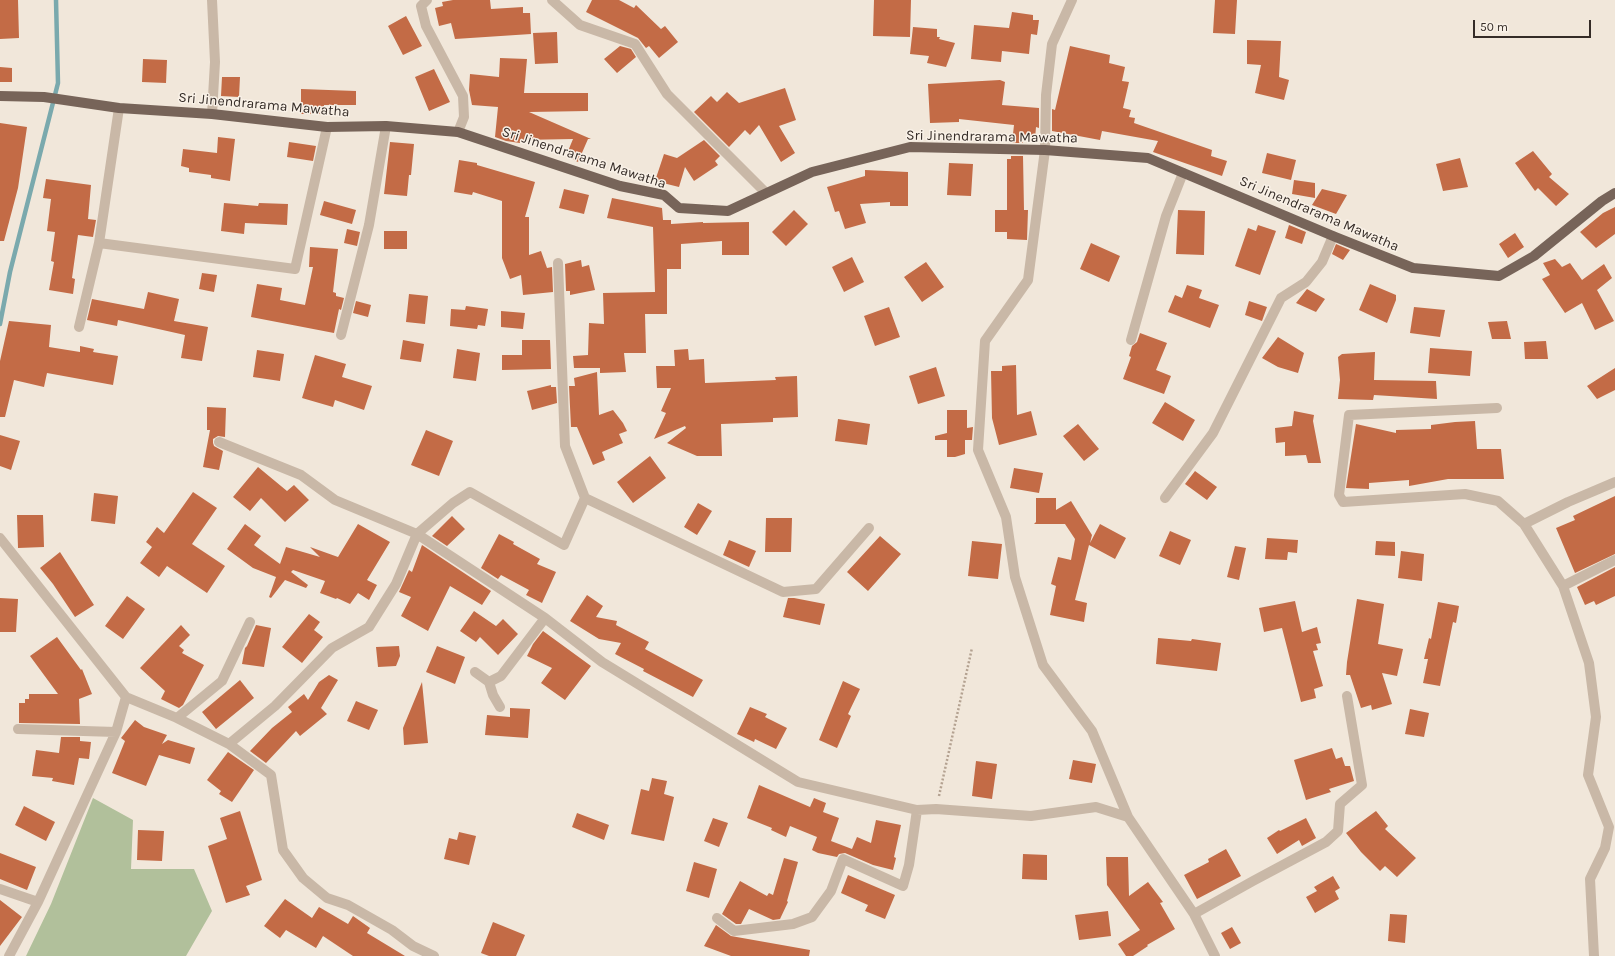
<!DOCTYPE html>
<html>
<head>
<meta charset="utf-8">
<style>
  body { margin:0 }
  #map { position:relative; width:1615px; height:956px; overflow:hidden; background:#f1e7da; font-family:Karla,sans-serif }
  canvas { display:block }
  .scale { position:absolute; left:1473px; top:20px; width:118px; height:18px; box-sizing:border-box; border:2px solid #352c27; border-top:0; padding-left:5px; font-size:12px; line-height:14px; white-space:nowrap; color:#352c27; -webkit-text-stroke:3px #f9f1e7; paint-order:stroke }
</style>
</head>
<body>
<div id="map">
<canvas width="1615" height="956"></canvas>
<div class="scale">50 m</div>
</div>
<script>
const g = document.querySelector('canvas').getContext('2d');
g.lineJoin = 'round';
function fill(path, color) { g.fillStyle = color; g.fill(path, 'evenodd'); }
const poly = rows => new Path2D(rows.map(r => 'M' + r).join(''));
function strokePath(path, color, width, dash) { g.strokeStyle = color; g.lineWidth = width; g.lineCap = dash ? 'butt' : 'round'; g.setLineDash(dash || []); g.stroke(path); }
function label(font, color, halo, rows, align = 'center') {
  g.font = font + ' Karla,sans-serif'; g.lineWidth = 3; g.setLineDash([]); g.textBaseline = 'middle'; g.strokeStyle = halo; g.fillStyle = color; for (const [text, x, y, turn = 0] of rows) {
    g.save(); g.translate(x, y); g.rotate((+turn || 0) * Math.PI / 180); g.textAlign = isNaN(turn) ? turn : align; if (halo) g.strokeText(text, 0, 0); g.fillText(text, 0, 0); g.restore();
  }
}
fill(poly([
  [93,798,133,820,131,869,194,869,212,911,186,956,26,956,51,904]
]), '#b1c09b');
strokePath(poly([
  [0,324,10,272,58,83,56,0]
]), '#7aa9ad', 4.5);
fill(poly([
  [0,0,18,0,19,38,0,39],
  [453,0,490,0,491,9,523,7,523,13,530,13,531,34,455,39,451,23,439,26,435,8,443,6,442,2],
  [592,0,619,0,634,8,636,5,661,29,665,26,678,42,659,58,649,46,646,48,638,38,586,12],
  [874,0,911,0,910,37,873,36],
  [1215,0,1237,0,1235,34,1213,33],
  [1012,12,1033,15,1033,20,1039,20,1037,35,1031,34,1029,54,1002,51,1001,62,971,59,974,25,1009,28],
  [406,16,422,46,403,55,388,26],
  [913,27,937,29,937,37,940,37,939,39,955,43,946,67,927,63,929,56,910,54],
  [557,32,558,63,535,64,533,33],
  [1247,40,1281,41,1279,77,1289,80,1284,100,1255,93,1261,65,1247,64],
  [620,46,631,49,636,57,617,73,604,59],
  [1070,46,1110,55,1109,63,1125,67,1122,81,1129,82,1123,108,1131,110,1129,117,1135,118,1134,123,1212,150,1211,156,1227,161,1222,176,1153,152,1158,141,1102,131,1100,140,1052,131,1052,109,1055,110],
  [500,58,527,59,524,93,588,93,588,111,529,112,591,139,588,139,578,162,566,156,573,139,520,140,520,143,506,141,495,137,498,107,472,105,469,90,470,74,499,77],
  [143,59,167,60,166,83,142,82],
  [0,67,12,68,12,82,0,82],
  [434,69,450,102,429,111,415,77],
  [222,77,240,77,239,97,221,96],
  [1000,80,1005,82,1002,105,1039,108,1039,128,1036,127,1035,139,1023,138,1023,143,1012,143,1014,125,959,119,959,122,930,123,928,84],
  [785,88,796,120,779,126,795,153,781,162,759,125,750,135,745,130,729,147,694,112,711,96,717,102,727,92,739,103],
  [301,89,356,91,356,105,324,105,324,114,301,114],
  [0,123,27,127,18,188,4,241,0,241],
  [218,137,235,139,230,181,211,178,211,175,189,172,189,168,181,166,183,149,217,153],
  [704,140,720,156,715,161,718,165,694,181,685,167,679,187,655,181,664,154,677,158],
  [289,142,316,146,313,161,287,157],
  [390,142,414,144,411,175,409,175,407,196,384,194],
  [1533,151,1552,174,1549,177,1569,194,1556,206,1538,188,1535,191,1515,163],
  [1267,153,1296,160,1291,180,1262,173],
  [1011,156,1023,156,1024,210,1028,210,1027,240,1007,239,1007,232,995,232,995,210,1007,210,1007,159,1011,159],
  [1460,158,1468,187,1443,191,1436,164],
  [459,160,477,163,477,165,535,182,525,217,529,217,529,255,541,251,547,268,552,267,553,292,523,295,521,275,510,279,502,258,502,201,473,192,472,195,454,192],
  [949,163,973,164,971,196,947,195],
  [865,170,908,172,908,206,890,206,890,202,860,204,866,223,845,229,839,211,835,212,827,187,865,176],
  [46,179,91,185,88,219,96,220,93,237,78,235,72,278,75,279,73,294,49,290,54,262,51,261,55,232,47,231,51,199,43,198],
  [1294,180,1315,183,1315,198,1292,194],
  [564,189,589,195,584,214,559,208],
  [1322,189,1347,195,1336,214,1312,205],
  [612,198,662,208,663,220,671,220,671,224,703,222,703,223,749,222,749,255,722,255,722,241,681,244,681,269,667,269,667,314,645,314,646,353,624,353,626,372,600,373,600,368,574,368,573,356,588,355,589,323,604,324,603,293,655,292,653,227,607,218],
  [324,201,356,210,352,224,320,215],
  [224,203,258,206,259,203,288,204,287,225,245,223,244,234,221,231],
  [1615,207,1615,234,1596,248,1580,232,1603,213],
  [794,210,808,224,786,246,772,232],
  [1178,210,1205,211,1204,255,1176,254],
  [1258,225,1276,231,1260,275,1235,266,1248,228,1256,231],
  [1289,225,1306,232,1302,244,1285,238],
  [347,229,360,232,357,246,344,243],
  [384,231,407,231,407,249,384,249],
  [1515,233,1524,247,1508,258,1499,244],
  [1091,243,1120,256,1109,282,1080,269],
  [1336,244,1350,250,1343,260,1332,254],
  [310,247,338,249,333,292,336,293,336,296,344,298,341,310,339,309,334,333,251,317,257,284,282,288,280,300,305,305,313,267,309,267],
  [852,257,864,282,844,292,832,267],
  [1555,259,1562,267,1570,263,1582,280,1604,264,1612,278,1597,290,1614,321,1595,330,1582,303,1565,313,1542,279,1550,275,1543,263],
  [581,260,582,267,589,265,595,290,570,295,570,291,566,291,565,264],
  [926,262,944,287,922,302,904,277],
  [202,273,217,275,214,292,199,289],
  [1370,284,1396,295,1396,300,1387,323,1359,310],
  [1187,285,1202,290,1199,298,1219,305,1210,328,1168,312,1175,295,1182,298],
  [1307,289,1325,299,1316,312,1296,303],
  [148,292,179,299,174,321,208,327,202,361,181,358,185,335,118,320,117,326,87,320,92,299,144,309],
  [409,294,428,296,425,324,406,322],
  [356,301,371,305,368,317,353,313],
  [1249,301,1267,307,1262,321,1245,315],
  [466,306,488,309,485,326,478,325,477,329,450,326,451,309,465,310],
  [889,307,900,337,875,346,864,316],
  [1414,307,1445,310,1440,337,1410,333],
  [501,311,525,313,523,329,501,327],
  [9,321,51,325,49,347,80,352,80,346,94,349,93,352,118,356,113,385,47,373,44,387,14,380,5,417,0,417,0,361],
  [1507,321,1511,339,1492,339,1488,322],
  [1140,333,1167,343,1156,370,1171,376,1164,394,1123,379,1131,357,1129,356,1132,346,1137,342],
  [1278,337,1304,353,1298,373,1278,367,1262,358],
  [403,340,424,344,421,362,400,359],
  [522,340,550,340,551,369,502,370,502,355,522,355],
  [1546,341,1548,359,1525,359,1524,342],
  [1430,348,1472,351,1470,376,1428,373],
  [457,349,480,353,476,381,453,378],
  [688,349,689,360,704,359,705,383,776,380,775,377,797,376,798,417,773,418,773,422,721,424,722,456,697,456,667,443,686,428,685,426,654,439,666,413,661,411,671,388,657,388,656,366,675,366,674,350],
  [257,350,284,354,280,381,253,377],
  [1375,352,1374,380,1436,381,1437,399,1374,395,1373,400,1338,399,1340,380,1338,357,1342,354],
  [315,355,346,364,342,377,372,386,364,410,335,400,333,407,302,398],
  [1016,365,1017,415,1031,411,1037,435,999,445,992,418,991,371,1002,371,1002,366],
  [936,367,945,396,918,404,909,376],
  [1615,368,1615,390,1597,399,1587,386],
  [597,372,599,415,613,410,623,423,627,431,619,434,623,443,602,452,605,460,593,465,577,427,571,427,569,386,575,386,574,378],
  [551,385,551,387,556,387,557,403,532,410,527,391],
  [1165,402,1195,420,1183,441,1152,423],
  [207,407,226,408,225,437,218,436,213,439,213,443,214,446,223,451,219,470,203,467,210,430,207,430],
  [947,410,967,410,967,428,973,427,972,440,965,440,965,454,955,457,947,457,947,440,935,440,935,436,947,433],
  [1294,411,1314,415,1313,421,1321,463,1308,463,1306,455,1285,456,1285,442,1276,443,1275,428,1292,426],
  [838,419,870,424,867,445,835,441],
  [1475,421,1477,449,1501,449,1504,479,1448,479,1409,486,1409,480,1369,483,1369,489,1346,488,1356,424,1396,433,1396,430,1431,429,1431,425,1455,422],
  [1078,424,1099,449,1084,461,1063,436],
  [426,430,453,441,439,476,411,465],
  [0,435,20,441,11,470,0,466],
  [650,456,666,478,633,503,617,482],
  [258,467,287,491,294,485,309,500,285,522,261,498,250,511,233,497],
  [1014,468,1043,473,1039,493,1010,488],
  [1195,471,1217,487,1207,500,1185,484],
  [193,492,217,508,192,544,225,566,207,593,167,566,159,577,140,563,152,547,146,542,157,527,164,533],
  [94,493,118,496,115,524,91,521],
  [1615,496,1615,554,1575,573,1556,528,1575,520,1573,516],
  [1036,498,1056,498,1056,510,1071,501,1092,535,1090,543,1100,524,1126,538,1115,559,1089,545,1075,600,1087,603,1084,622,1050,615,1056,586,1051,584,1058,557,1071,560,1075,539,1065,524,1034,524,1036,522],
  [698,503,712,511,697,535,684,527],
  [17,515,43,515,44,547,18,548],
  [452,516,465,529,447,546,432,536],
  [766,518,792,518,791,552,765,552],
  [245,524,261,536,254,545,280,564,286,547,320,557,310,547,338,557,358,524,390,542,367,580,377,585,369,600,358,593,350,604,337,598,336,599,320,593,325,581,293,570,291,572,308,585,306,588,285,580,271,598,269,597,276,577,253,568,227,549],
  [1170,531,1191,540,1180,565,1159,556],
  [499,534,514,542,513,544,540,559,537,564,556,572,542,603,526,595,529,590,501,575,498,579,481,568],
  [880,536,901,554,868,591,847,572],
  [1267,538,1298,540,1297,553,1288,552,1287,560,1265,559],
  [729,540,756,551,749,567,723,555],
  [972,541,1002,544,998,579,968,576],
  [1376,541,1395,542,1395,556,1375,555],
  [422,545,491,591,482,605,450,586,428,631,401,616,411,597,399,592,409,570,412,572],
  [1235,546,1246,548,1239,580,1227,577],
  [1401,551,1424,554,1422,581,1398,578],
  [60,552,94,605,75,617,53,584,40,568],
  [1615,567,1615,596,1596,605,1594,601,1585,605,1577,587],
  [587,595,603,606,596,617,617,621,616,625,649,642,645,649,703,680,693,697,643,671,644,669,615,654,621,643,599,639,570,621],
  [127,596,145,609,123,639,105,626],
  [0,598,18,599,16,632,0,632],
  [788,598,794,598,825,604,820,625,783,617],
  [1357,599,1384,604,1378,644,1403,649,1397,676,1382,673,1392,704,1372,710,1371,705,1361,708,1350,675,1346,675,1347,662],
  [1295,601,1302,632,1317,627,1321,643,1316,644,1318,650,1313,651,1323,686,1314,689,1316,698,1301,702,1282,628,1264,632,1259,608],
  [1438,602,1459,606,1456,623,1453,622,1440,686,1423,683,1428,659,1424,659,1429,638,1431,639],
  [474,611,496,626,503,619,518,634,498,655,480,637,476,642,460,631],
  [309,614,320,622,314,630,323,637,302,663,282,647],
  [181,625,190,635,179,646,184,650,182,653,204,665,183,705,179,708,161,699,165,691,140,668],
  [256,625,271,628,264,667,242,664,245,648,247,646],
  [543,631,591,666,565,700,541,683,552,668,527,656,533,644],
  [57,637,81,670,82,669,92,694,79,699,80,724,19,723,19,703,25,703,25,699,29,699,29,694,58,694,30,656],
  [1158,638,1191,641,1192,639,1221,643,1217,671,1156,664],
  [399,646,400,656,396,666,378,667,376,647],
  [437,646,465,657,455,684,426,672],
  [329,675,338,680,321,708,327,714,300,736,296,731,266,763,250,751,272,728,292,712,288,707,304,694,308,700,319,682],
  [240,680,254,698,216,729,202,712],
  [843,681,860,689,848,714,851,716,837,748,819,740],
  [422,682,428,743,404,745,403,728],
  [356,701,378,710,369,730,347,721],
  [750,707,767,714,765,717,787,728,776,749,755,739,754,742,737,734],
  [510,708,530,709,528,738,485,735,487,715,510,717],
  [1410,709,1429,713,1424,737,1405,734],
  [135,720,144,727,167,735,162,744,168,740,195,748,190,764,159,755,146,786,112,773,125,741,121,738],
  [61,737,80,737,80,741,91,742,89,759,79,758,74,785,52,781,53,778,32,776,36,750,59,753],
  [1332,748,1336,759,1342,757,1345,766,1350,766,1354,781,1329,789,1331,792,1306,800,1294,760],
  [228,752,254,770,232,802,219,794,221,791,207,780],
  [1073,760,1096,764,1092,783,1069,779],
  [976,761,997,764,992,799,972,796],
  [652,778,667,781,664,794,674,797,664,841,631,834,641,789,649,791],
  [759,785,810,807,814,798,826,803,823,812,839,818,831,841,852,849,857,837,871,843,876,820,901,825,894,857,896,858,893,870,873,865,845,853,839,854,837,857,818,853,812,850,817,837,790,826,786,837,771,830,772,828,747,818],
  [24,806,55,822,46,841,15,825],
  [240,811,262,880,246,886,250,895,226,903,208,846,227,839,220,818],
  [1376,811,1388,826,1385,829,1416,858,1397,877,1385,866,1380,871,1361,852,1346,833],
  [577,813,609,825,604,840,572,827],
  [713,818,728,823,719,847,704,841],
  [1306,818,1316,838,1302,846,1299,840,1277,854,1267,838,1279,830,1280,831],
  [138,830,164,831,162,861,137,860],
  [459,832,476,836,469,865,444,859,449,838,457,840],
  [1226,849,1241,876,1197,899,1184,875,1209,862,1208,859],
  [0,853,36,867,27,890,0,879],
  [1023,854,1047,855,1047,880,1022,879],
  [1106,857,1128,857,1129,896,1148,882,1163,902,1160,903,1175,929,1147,945,1148,946,1133,956,1126,956,1118,944,1140,930,1107,885],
  [784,858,798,862,787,901,788,902,780,919,773,920,749,909,741,924,736,924,722,914,740,881,767,896,769,893,773,895],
  [694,862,717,869,709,898,686,891],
  [848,875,895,895,885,919,865,911,868,905,841,893],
  [1333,876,1340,888,1335,891,1339,899,1315,913,1306,897,1317,891,1314,887],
  [285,899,312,918,319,907,348,924,353,916,370,928,367,933,405,956,353,956,323,936,316,948,286,930,280,938,264,926],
  [0,900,22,917,0,946],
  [1108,911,1111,936,1079,940,1075,915],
  [1390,914,1407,915,1405,943,1388,941],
  [493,922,525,935,516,956,489,956,481,953],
  [716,925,731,936,810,950,809,956,731,956,704,946],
  [1232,927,1241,943,1230,949,1221,933]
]), '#c36b46');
strokePath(poly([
  [939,796,972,648]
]), '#b4a291', 2.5, [2, 2]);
strokePath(poly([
  [427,0,421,6,426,26,463,96,464,117,458,132],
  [552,0,580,25,635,44,667,94,765,192],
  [1072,0,1052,44,1046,95,1045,150,1028,280,985,341,978,450,1006,517,1015,577,1043,665,1092,731,1128,817,1194,914,1215,956],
  [212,114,215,62,212,0],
  [99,243,295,269,327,127],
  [558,263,565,446,585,498,783,592,816,589,869,528],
  [79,327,99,243,119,108],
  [341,335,369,225,386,126],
  [1131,340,1166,216,1183,173],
  [1497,408,1349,415,1339,495,1343,502,1465,494,1498,501,1524,524,1563,586,1589,663,1596,717,1588,775,1609,827,1605,848,1590,879,1594,956],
  [219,442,301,475,335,500,417,534,545,618,602,662,798,782,917,810,936,809,1031,816,1096,807,1128,817],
  [1165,498,1213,433,1281,298,1306,282,1322,262,1333,236],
  [1524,524,1568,502,1615,482],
  [0,538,126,697,116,732,38,902,9,956],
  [1563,586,1615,560],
  [475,672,489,682,501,676,545,618],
  [489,682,493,695,500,707],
  [126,697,177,718,229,744,271,775,283,850,303,878,327,898,348,905,392,930,413,946,434,956],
  [177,718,222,681,250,622],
  [18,729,116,732],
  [229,744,275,706,332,648,369,627,396,584,417,534,453,503,470,492,564,545,585,498],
  [0,889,38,902],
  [1194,914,1253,881,1326,842,1338,831,1340,804,1362,785,1347,696],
  [717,918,734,931,793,924,812,917,831,891,843,859,903,886,909,865,917,810]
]), '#c9b8a7', 10);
strokePath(poly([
  [0,96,44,97,119,108,212,114,327,127,386,126,458,132,620,186,664,195,679,208,728,211,812,172,910,147,1045,150,1148,158,1333,236,1413,268,1499,276,1534,256,1602,201,1615,193]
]), '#776459', 10);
label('14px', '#352c27', '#f9f1e7', [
  ["Sri Jinendrarama Mawatha",264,105,5],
  ["Sri Jinendrarama Mawatha",992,137,1],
  ["Sri Jinendrarama Mawatha",584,158,18],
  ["Sri Jinendrarama Mawatha",1319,214,23]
]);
</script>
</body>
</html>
